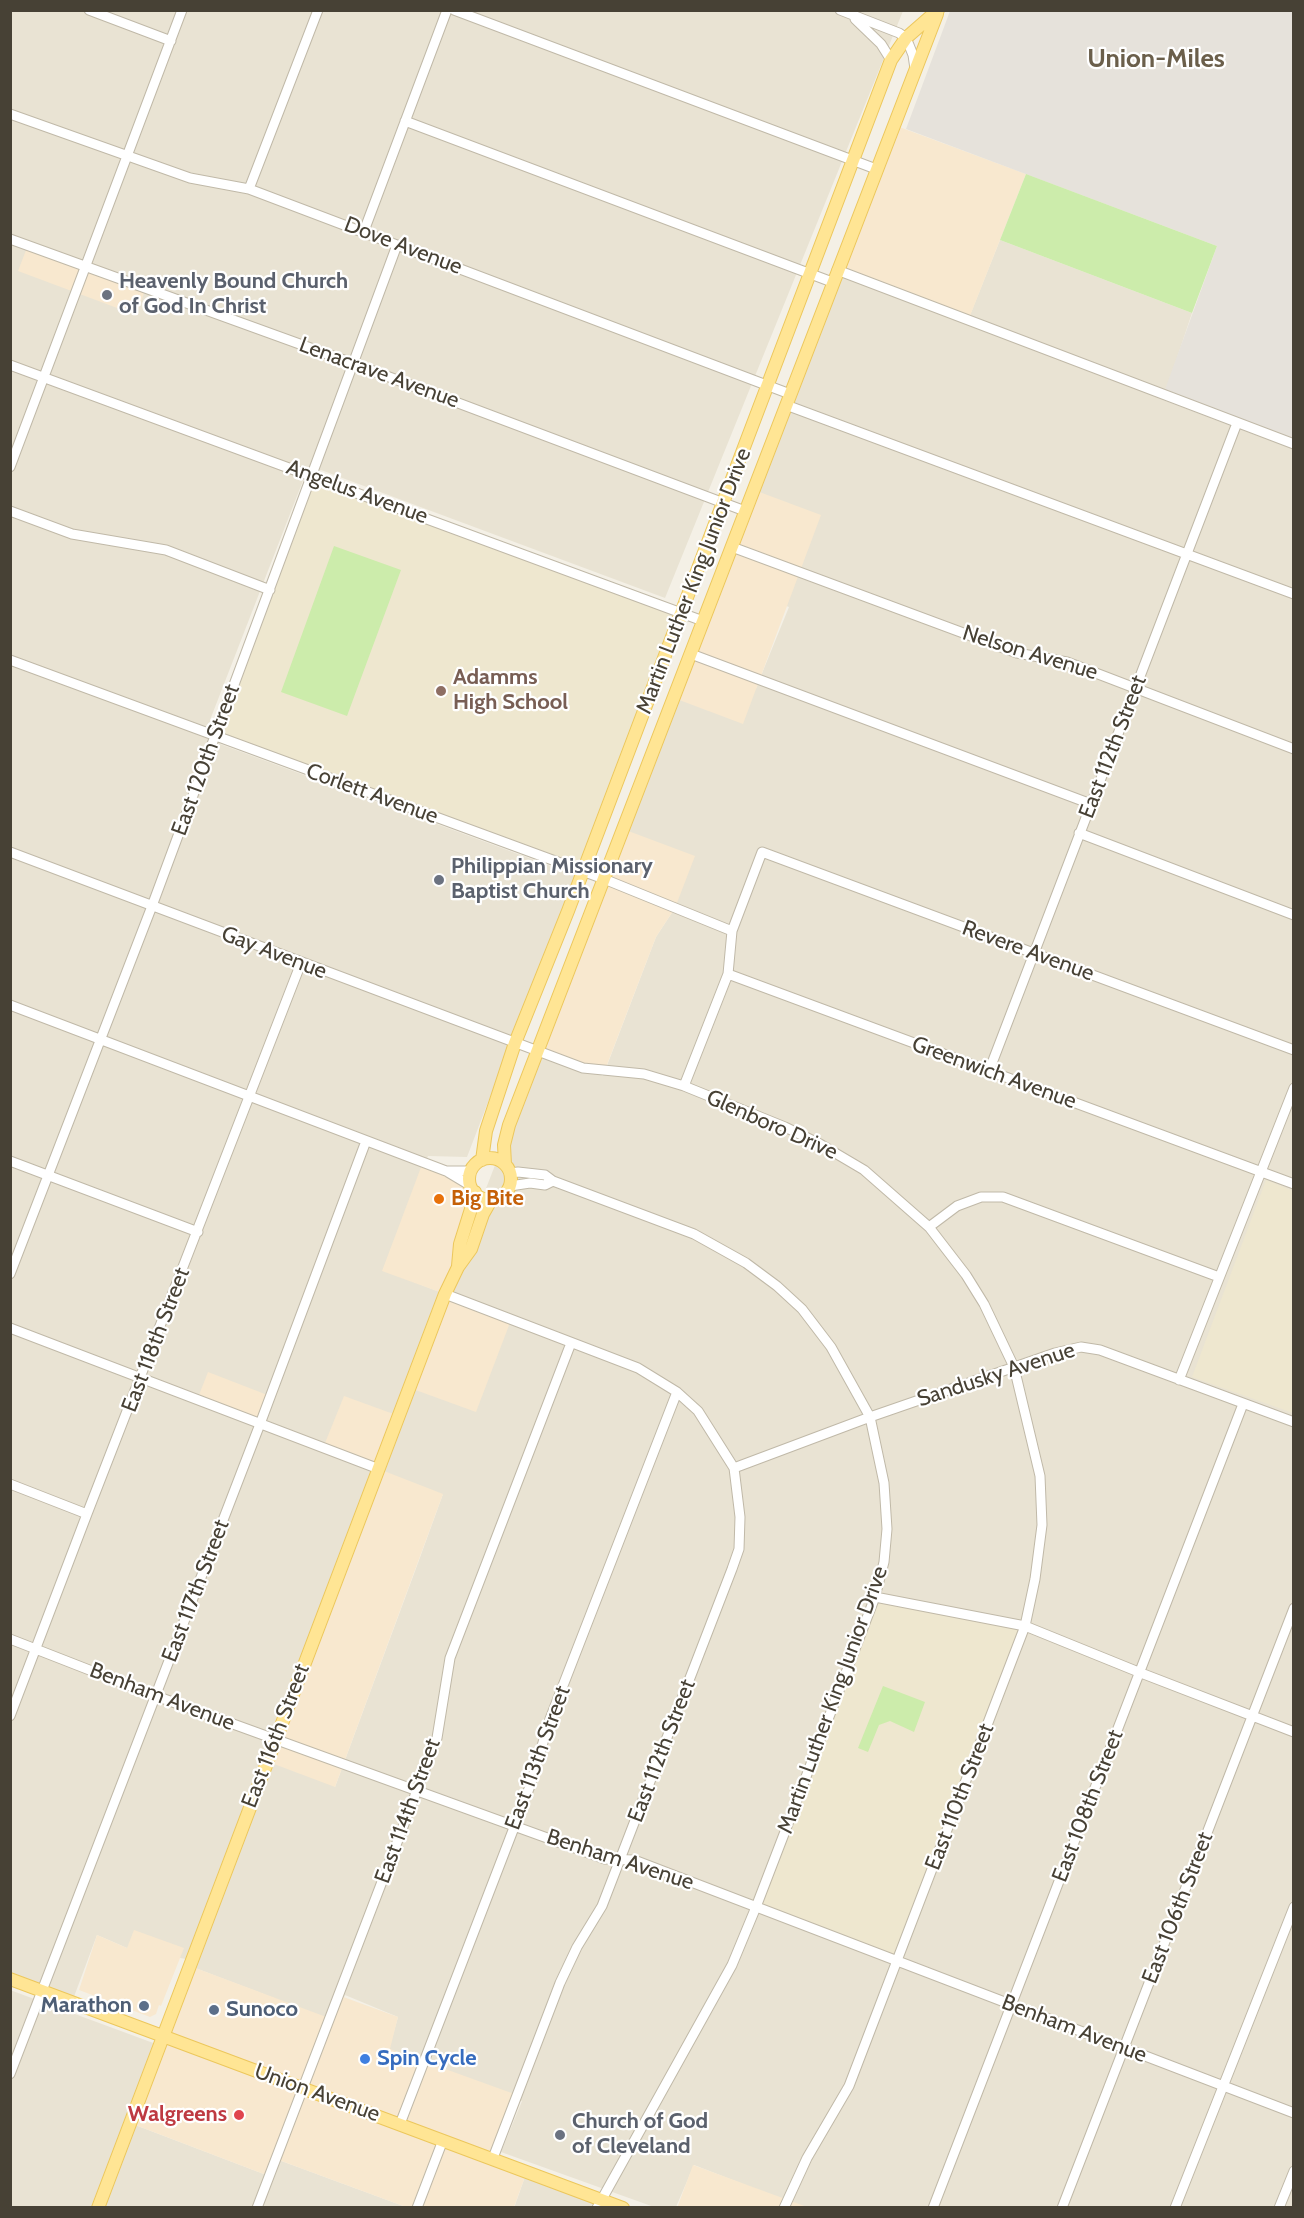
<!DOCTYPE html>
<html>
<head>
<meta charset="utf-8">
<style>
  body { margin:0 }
  #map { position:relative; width:1304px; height:2218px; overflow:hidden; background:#f4f0e6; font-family:Cabin,sans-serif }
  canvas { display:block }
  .frame { position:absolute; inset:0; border:12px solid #474135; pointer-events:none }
</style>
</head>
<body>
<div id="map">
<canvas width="1304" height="2218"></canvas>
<div class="frame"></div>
</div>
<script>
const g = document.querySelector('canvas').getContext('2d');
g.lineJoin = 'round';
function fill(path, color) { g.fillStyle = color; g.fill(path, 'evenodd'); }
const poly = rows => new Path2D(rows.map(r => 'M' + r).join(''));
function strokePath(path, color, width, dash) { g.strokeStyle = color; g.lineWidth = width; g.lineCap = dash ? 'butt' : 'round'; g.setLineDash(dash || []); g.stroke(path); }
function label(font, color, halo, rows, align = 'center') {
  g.font = font + ' Cabin,sans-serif'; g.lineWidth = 4.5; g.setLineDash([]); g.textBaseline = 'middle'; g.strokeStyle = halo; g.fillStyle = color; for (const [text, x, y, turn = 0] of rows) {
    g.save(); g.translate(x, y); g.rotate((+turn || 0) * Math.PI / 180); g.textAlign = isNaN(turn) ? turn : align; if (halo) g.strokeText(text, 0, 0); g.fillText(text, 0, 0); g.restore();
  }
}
fill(poly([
  [10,11,903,11,665,598,321,470,304,478,210,720,220,744,575,875,467,1157,428,1156,383,1270,445,1294,539,1052,603,1076,656,937,675,908,623,829,674,698,756,688,789,607,719,579,837,270,968,320,1000,240,1192,313,1163,400,1293,449,1293,2207,802,2207,694,2165,676,2207,654,2207,501,2152,522,2101,389,2049,398,2017,345,1995,334,2021,190,1966,191,1960,127,1948,97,1935,72,2002,11,1979],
  [443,1494,418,1563,335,1787,290,1697],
  [10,1990,156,2044,91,2207,11,2207],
  [130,2123,269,2176,276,2159,406,2207,98,2208],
  [527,2171,601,2199,597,2207,514,2208]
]), '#e9e3d3');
fill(poly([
  [894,125,1026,174,968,321,837,270],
  [28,245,146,288,136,315,18,271],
  [754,490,821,515,743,724,674,698],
  [623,829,695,856,675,908,656,937,605,1070,539,1052],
  [423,1162,472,1189,445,1294,511,1320,476,1412,410,1388,445,1294,382,1271],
  [208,1372,270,1396,260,1424,197,1400],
  [344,1396,399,1416,379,1469,443,1494,335,1787,266,1761,378,1469,323,1448],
  [134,1930,184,1948,161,2006,159,2005,156,2014,150,2017,79,1990,97,1935,127,1948],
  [190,1966,329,2018,338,1995,398,2017,390,2049,517,2095,493,2158,527,2171,514,2207,406,2207,276,2159,269,2176,130,2123],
  [693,2165,807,2207,677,2208]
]), '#f8e8cf');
fill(poly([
  [950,11,1293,11,1293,444,1163,395,1217,246,906,129]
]), '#e6e2db');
fill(poly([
  [311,475,681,613,583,872,214,735],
  [1266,1180,1293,1191,1293,1413,1192,1377],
  [875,1597,1025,1626,897,1961,756,1907]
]), '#eee7cf');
fill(poly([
  [1026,174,1217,246,1192,313,1000,240],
  [334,546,401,570,347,716,281,692],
  [883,1686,925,1702,914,1732,890,1721,879,1725,868,1752,858,1748]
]), '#ccecab');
const minor = poly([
  [89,10,171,41],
  [454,10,876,169],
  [840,10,899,33,906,38,909,45,913,55,915,69],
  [855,19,881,44,891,60],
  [10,114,190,178,249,189,790,394],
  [405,121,832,282],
  [249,189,318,10],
  [364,231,447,10],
  [10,239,352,363,745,511],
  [837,270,1294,444],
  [10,365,703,621],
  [786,405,1294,594],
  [10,467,182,10],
  [10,511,72,534,166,550,270,590],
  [732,547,1017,653,1067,662,1294,749],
  [691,654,1091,804],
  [10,660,604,879,732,931],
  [1079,833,1294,915],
  [10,852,583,1068,644,1074,684,1086,785,1127,820,1144,864,1170,929,1227,966,1275,984,1304,1014,1367,1040,1476,1042,1525,1035,1579,1025,1626,849,2086,807,2158,784,2208],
  [728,974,1294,1184],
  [10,1005,446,1171,471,1186],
  [989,1071,1237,423],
  [684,1086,728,974,732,931,762,852,1294,1050],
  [10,1161,198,1232],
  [446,1171,471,1171],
  [511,1173,518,1172,545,1175,553,1181,694,1234,746,1263,777,1286,802,1309,831,1347,870,1417,884,1483,887,1529,884,1562,875,1597,756,1907,732,1965,597,2208],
  [510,1186,530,1183,545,1185,553,1181],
  [929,1227,957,1206,981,1197,1003,1197,1219,1277],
  [10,1274,152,906,397,245],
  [445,1294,638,1368,677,1392,698,1411,734,1468,740,1517,739,1549,732,1569,602,1906,577,1947,560,1983,493,2158],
  [10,1328,379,1469],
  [1179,1380,1294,1088],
  [734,1468,870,1417,1055,1353,1081,1347,1100,1350,1294,1422],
  [10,1484,87,1514],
  [875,1597,1025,1626,1141,1673,1294,1732],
  [10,1639,156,1696,605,1859,634,1860,1294,2113],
  [10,1716,87,1514,301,963],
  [10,2074,260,1424,366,1141],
  [400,2124,530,1786,550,1719,677,1392],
  [257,2208,437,1738,450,1658,571,1343],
  [417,2208,443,2140],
  [933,2208,1243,1404],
  [1062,2208,1294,1608],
  [1175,2208,1294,1907],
  [1279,2208,1294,2171]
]);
const major = poly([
  '469 1179a21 21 0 1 1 42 0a21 21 0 1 1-42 0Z',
  [482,1160,486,1131,515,1043,568,911,891,60,906,38,938,10],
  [505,1164,504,1145,509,1125,937,14],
  [458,1266,460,1244,471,1209,475,1192],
  [10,1979,623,2208],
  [98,2208,445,1294,458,1267,471,1249,483,1214,491,1200]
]);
strokePath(minor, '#c0b9a8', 11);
strokePath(major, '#ecc75c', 14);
strokePath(minor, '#fff', 9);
strokePath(major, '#ffe594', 12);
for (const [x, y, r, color] of [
  [107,295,6,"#6b7280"],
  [441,691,6,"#8d6e63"],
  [439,880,6,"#6b7280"],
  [439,1199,6,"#e8710a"],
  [144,2006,6,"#5c6f8a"],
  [214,2010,6,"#5c6f8a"],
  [365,2059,6,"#3f7fe0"],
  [239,2115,6,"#e0444e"],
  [560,2135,6,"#6b7280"]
]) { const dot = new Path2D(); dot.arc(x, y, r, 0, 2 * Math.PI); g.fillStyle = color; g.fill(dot); strokePath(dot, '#fff', 2); }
label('22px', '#474135', '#fff', [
  ["Dove Avenue",403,246,21],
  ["Lenacrave Avenue",379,373,20],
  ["Angelus Avenue",357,492,20],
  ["Martin Luther King Junior Drive",694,581,-69],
  ["Nelson Avenue",1030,653,17],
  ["East 112th Street",1113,747,-69],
  ["East 120th Street",206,760,-70],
  ["Corlett Avenue",372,794,20],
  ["Revere Avenue",1028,951,20],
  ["Gay Avenue",274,953,21],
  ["Greenwich Avenue",994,1073,20],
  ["Glenboro Drive",772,1125,24],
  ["East 118th Street",156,1340,-69],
  ["Sandusky Avenue",996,1375,-18],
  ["East 117th Street",196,1591,-69],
  ["Benham Avenue",162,1697,21],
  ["Martin Luther King Junior Drive",833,1700,-70],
  ["East 116th Street",276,1736,-69],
  ["East 112th Street",662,1751,-69],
  ["East 113th Street",538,1758,-70],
  ["East 110th Street",960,1797,-69],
  ["East 108th Street",1088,1806,-69],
  ["East 114th Street",408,1811,-70],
  ["Benham Avenue",620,1860,18],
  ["East 106th Street",1178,1908,-69],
  ["Benham Avenue",1074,2029,21],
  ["Union Avenue",317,2093,20]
]);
label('bold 22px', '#5b616d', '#fff', [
  ["Heavenly Bound Church",119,282],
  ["of God In Christ",119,307],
  ["Philippian Missionary",451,867],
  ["Baptist Church",451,892],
  ["Church of God",572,2122],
  ["of Cleveland",572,2147]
], 'left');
label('bold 22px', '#785e54', '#fff', [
  ["Adamms",453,678],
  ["High School",453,703]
], 'left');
label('bold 22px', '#c56008', '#fff', [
  ["Big Bite",451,1199]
], 'left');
label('bold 22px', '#4e5e75', '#fff', [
  ["Marathon",132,2006],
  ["Sunoco",226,2010,"left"]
], 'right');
label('bold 22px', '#366cbe', '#fff', [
  ["Spin Cycle",377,2059]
], 'left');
label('bold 22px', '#be3a42', '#fff', [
  ["Walgreens",227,2115]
], 'right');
label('bold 26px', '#6b5f4b', '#fff', [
  ["Union-Miles",1156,59]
]);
</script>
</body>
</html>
